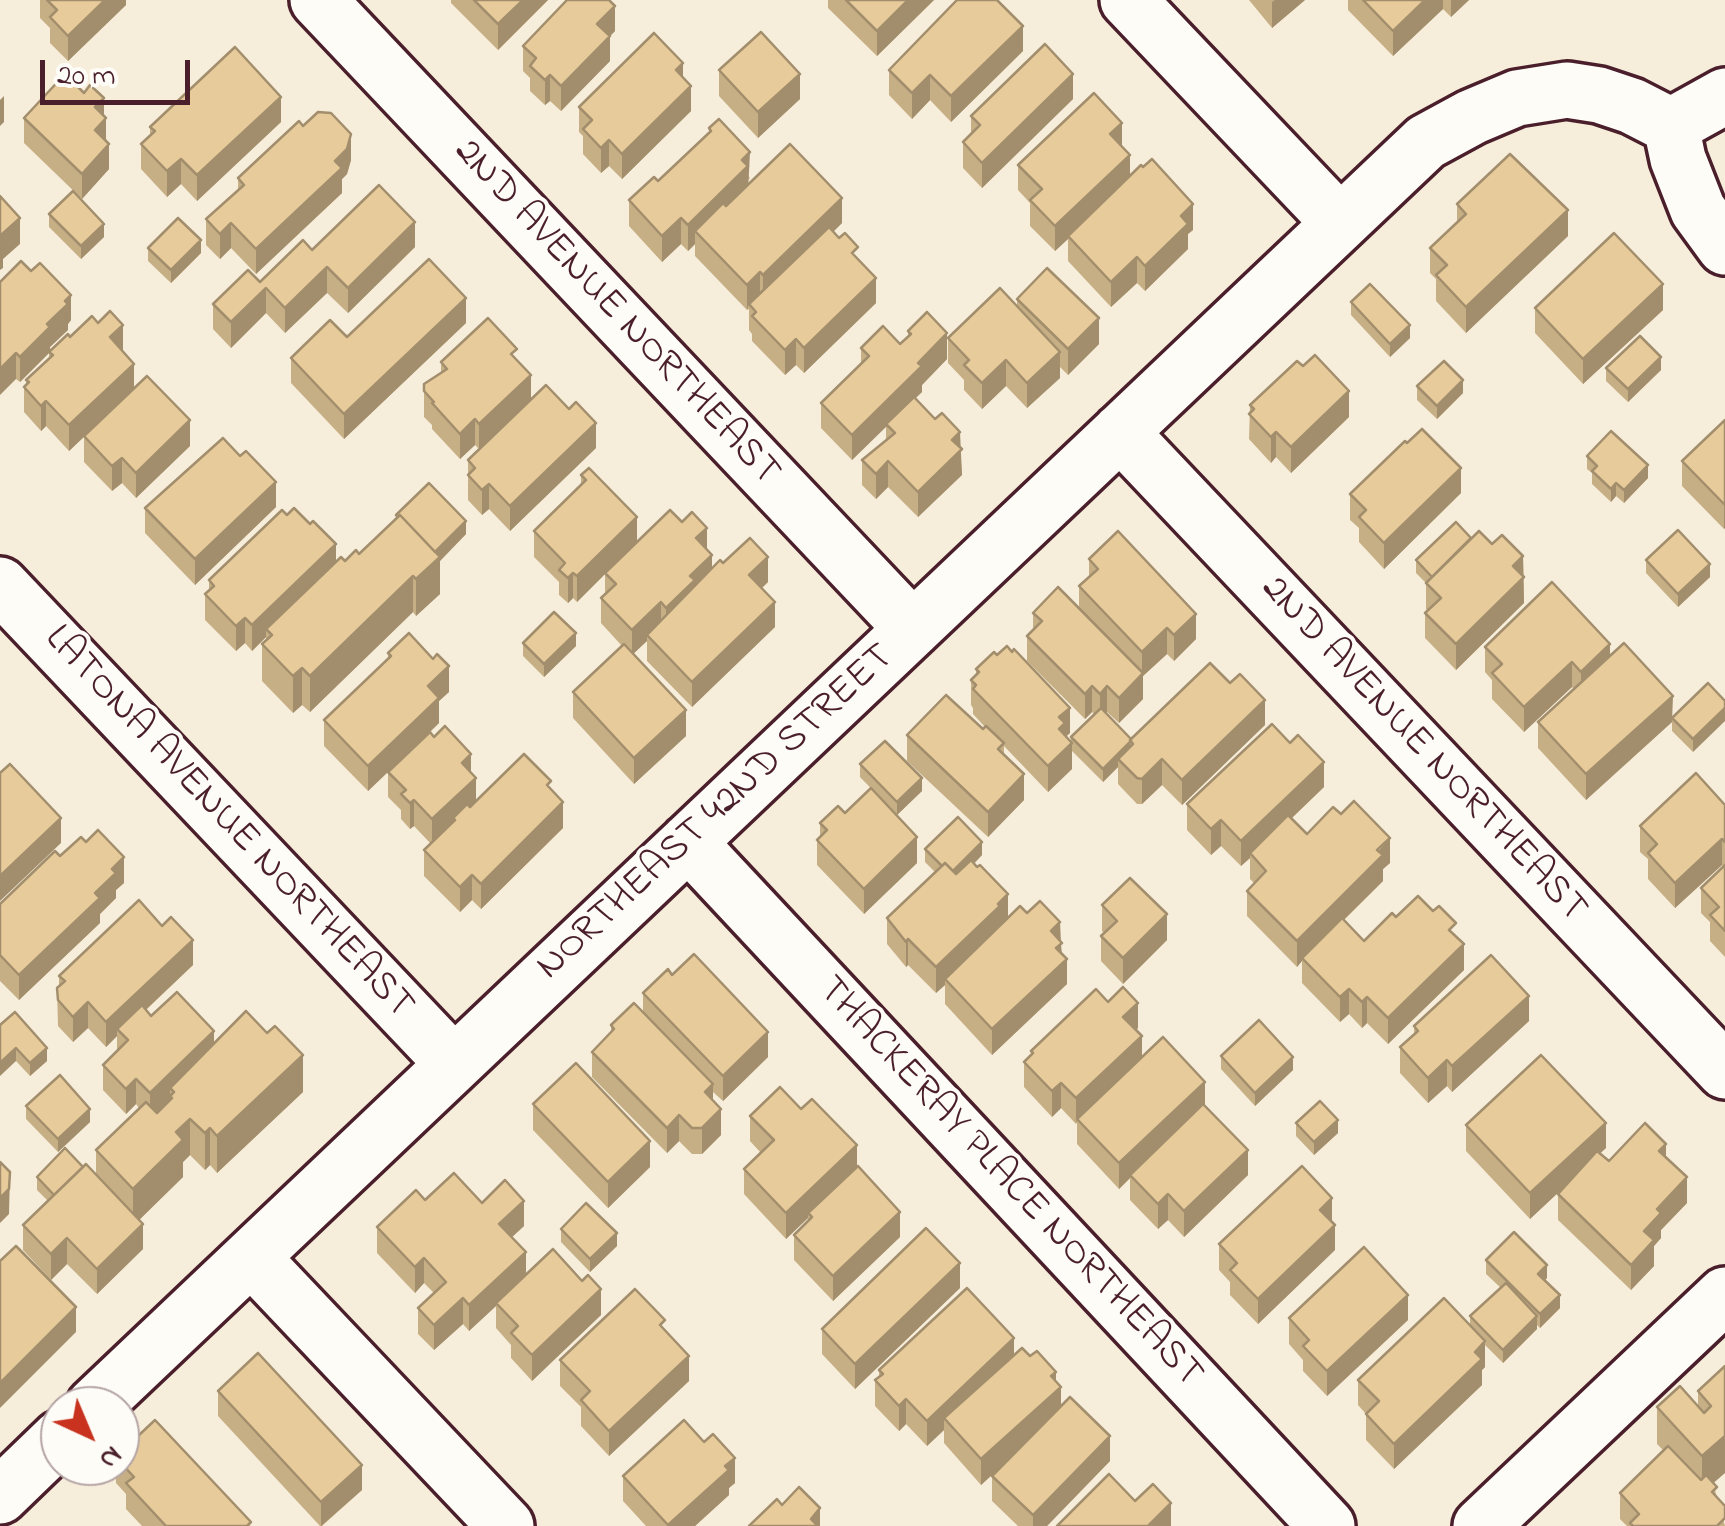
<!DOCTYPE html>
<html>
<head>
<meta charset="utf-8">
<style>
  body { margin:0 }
  #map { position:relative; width:1725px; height:1526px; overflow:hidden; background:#f6eddb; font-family:"Indie Flower",sans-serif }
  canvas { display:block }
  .north { position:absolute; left:40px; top:1386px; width:100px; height:100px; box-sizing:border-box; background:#fdfcf7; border:2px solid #b5a4a5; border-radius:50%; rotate:136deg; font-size:28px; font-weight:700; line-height:40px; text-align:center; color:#4a1f2b }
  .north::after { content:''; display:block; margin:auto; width:35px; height:45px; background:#c8321e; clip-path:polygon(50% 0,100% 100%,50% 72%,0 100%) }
  .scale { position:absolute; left:40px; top:60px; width:150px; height:45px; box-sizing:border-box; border:5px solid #4a1f2b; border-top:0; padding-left:12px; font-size:30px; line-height:35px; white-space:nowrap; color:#4a1f2b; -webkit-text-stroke:8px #fdfcf7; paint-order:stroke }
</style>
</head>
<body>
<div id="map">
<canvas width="1725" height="1526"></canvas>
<div class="north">N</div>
<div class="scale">20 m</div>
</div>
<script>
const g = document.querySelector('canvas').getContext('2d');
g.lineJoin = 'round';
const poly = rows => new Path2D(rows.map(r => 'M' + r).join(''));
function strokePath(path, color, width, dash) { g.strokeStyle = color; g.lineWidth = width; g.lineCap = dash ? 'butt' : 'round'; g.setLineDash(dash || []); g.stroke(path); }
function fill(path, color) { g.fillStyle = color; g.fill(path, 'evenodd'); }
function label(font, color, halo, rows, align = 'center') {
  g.font = font + ' "Indie Flower",sans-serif'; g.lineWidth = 8; g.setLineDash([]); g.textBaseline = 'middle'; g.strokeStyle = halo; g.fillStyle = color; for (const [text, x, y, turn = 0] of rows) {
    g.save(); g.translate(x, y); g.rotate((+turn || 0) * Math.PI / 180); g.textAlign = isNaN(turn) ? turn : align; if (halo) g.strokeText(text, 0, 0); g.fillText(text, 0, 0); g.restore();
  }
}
const minor = poly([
  [318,0,913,629],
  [1128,0,1339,222],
  [1671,126,1678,159,1698,210,1725,247],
  [1671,126,1725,96],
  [1120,432,1725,1071],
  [0,585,454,1064],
  [688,842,1327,1526],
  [251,1257,506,1526],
  [94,1406,1426,142,1472,117,1517,98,1567,90,1599,95,1632,106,1671,126],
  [0,1496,60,1438],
  [1481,1526,1725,1295]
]);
strokePath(minor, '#4a1f2b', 62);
strokePath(minor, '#fdfcf7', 55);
fill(poly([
  [40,0,126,0,126,5,68,61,50,43,50,28,40,18],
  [451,0,548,0,498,50,451,3],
  [828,0,934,0,877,56,828,8],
  [1249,0,1305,0,1272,28],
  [1348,0,1469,0,1451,17,1443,9,1393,56,1348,10],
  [615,31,610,36,610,61,561,111,550,101,545,105,530,91,530,78,523,71,523,46],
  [1023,51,951,122,930,100,912,119,889,95,889,70],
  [719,70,800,99,758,138,719,96],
  [683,77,691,111,622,179,609,166,601,173,583,154,583,136,579,132,579,107],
  [1073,99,982,188,963,168,963,142,971,134,971,116],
  [104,116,109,169,82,199,24,143,24,118],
  [281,122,197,201,181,184,167,197,141,169,141,144,150,135,150,127],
  [709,128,750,178,748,180,748,185,842,223,833,232,858,260,876,303,804,373,796,365,785,375,752,341,752,334,749,330,749,309,747,310,695,256,695,244,688,251,681,244,662,262,629,226,629,200,658,181,709,133],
  [1122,147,1130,175,1193,230,1188,234,1188,249,1145,291,1137,283,1111,307,1068,261,1068,239,1055,251,1030,226,1030,203,1018,190,1018,165],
  [351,160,347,174,342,179,342,193,256,274,231,248,220,259,206,245,206,219,238,190,238,178],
  [1457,204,1568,236,1466,333,1436,301,1436,279,1430,273,1430,248,1457,223],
  [49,214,104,237,81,259,49,227],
  [415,247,348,313,327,293,285,333,266,313,231,348,213,329,213,304,260,282,312,250],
  [148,248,201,253,171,283,148,261],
  [0,282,71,320,68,324,68,330,50,347,50,351,70,337,123,351,134,388,190,446,136,498,122,483,112,491,84,462,84,437,69,451,46,426,41,431,24,412,24,387,26,384,26,380,49,359,49,353,20,382,16,379],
  [1017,299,1099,344,1068,375,1060,367,1060,378,1027,408,1006,386,982,409,964,390,964,380,948,363,948,338,1017,306],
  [1351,302,1410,338,1390,357,1351,315],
  [1535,308,1663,310,1583,384,1535,333],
  [466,323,344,439,291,383,291,358,347,337],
  [908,331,947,359,922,385,922,392,915,398,960,448,962,475,918,517,888,487,876,499,862,485,862,460,886,440,886,426,852,460,821,428,821,403,861,364,861,348,900,344,908,336],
  [517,360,531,399,596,448,510,531,489,509,482,515,468,500,468,460,479,449,475,445,460,459,432,429,432,425,424,417,424,384,441,373,441,362],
  [1606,368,1661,370,1628,402,1606,381],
  [1417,386,1463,393,1437,419,1417,400],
  [1250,405,1349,417,1291,473,1276,457,1271,463,1249,439],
  [1725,420,1725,528,1724,529,1682,486,1682,461],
  [1587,456,1648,478,1624,503,1616,496,1611,502,1592,484,1592,473,1587,469],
  [581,475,637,542,707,550,712,568,723,563,768,582,762,588,775,627,692,707,647,661,647,641,633,654,686,736,634,784,573,718,573,692,622,646,601,623,601,598,605,594,605,574,577,602,573,598,568,603,559,595,559,582,534,557,534,531,581,484],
  [1461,493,1384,569,1359,542,1359,528,1350,520,1350,494],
  [276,507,195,585,145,533,145,508],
  [396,515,466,534,440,561,440,594,416,616,413,612,310,712,302,705,293,713,262,681,262,644,266,641,266,637,252,651,245,643,236,651,205,620,205,594,209,591,209,580,345,561,359,554,396,518],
  [1471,538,1523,556,1524,603,1456,670,1425,638,1425,613,1427,610,1426,609,1426,583,1416,573,1416,560],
  [1089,559,1196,639,1174,661,1167,654,1143,676,1143,699,1119,723,1107,712,1106,713,1131,739,1265,725,1182,805,1162,785,1142,804,1137,804,1118,784,1118,767,1103,782,1072,751,1072,769,1048,792,1004,746,1004,754,1024,800,988,837,907,761,907,735,983,729,985,727,973,714,973,708,971,705,971,680,976,675,976,669,1070,733,1066,737,1071,742,1071,737,1094,714,1092,712,1085,719,1027,661,1027,636,1033,630,1033,613,1079,609,1079,586,1089,577],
  [1646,560,1710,577,1678,607,1646,573],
  [523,643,576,646,544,677,523,656],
  [1485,647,1610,656,1673,717,1708,683,1693,752,1672,731,1672,722,1586,800,1538,748,1538,722,1574,689,1572,687,1524,732,1492,699,1492,680,1485,672],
  [388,653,449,692,439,701,439,723,430,732,471,773,476,801,551,790,563,828,481,909,472,900,460,912,424,876,424,850,431,844,414,826,410,829,401,819,401,810,388,797,388,772,368,791,324,746,324,720,388,660],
  [860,764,922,791,897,815,860,777],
  [1324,787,1292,818,1307,834,1390,863,1383,869,1383,881,1344,920,1364,941,1396,917,1456,936,1464,970,1388,1044,1367,1023,1362,1028,1349,1014,1340,1022,1302,983,1302,961,1297,967,1247,916,1247,891,1254,883,1250,879,1250,858,1241,866,1221,846,1211,855,1187,830,1187,804],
  [1725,805,1725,957,1710,941,1710,922,1701,913,1701,888,1724,867,1722,865,1675,908,1648,879,1648,859,1640,852,1640,826],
  [845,813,917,863,864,914,817,865,817,840,820,837,820,823],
  [925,849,982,855,974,864,1008,918,1027,913,1060,941,1067,984,992,1055,945,1004,945,985,936,993,908,965,906,967,887,944,887,918,935,872,925,862],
  [60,856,124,883,116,890,116,898,100,914,100,923,19,1000,0,981,0,904],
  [1102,905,1167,940,1123,984,1101,961,1101,936,1104,933,1102,931],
  [193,965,146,1010,151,1016,214,1043,303,1092,217,1173,210,1165,205,1170,190,1155,183,1162,183,1177,139,1220,143,1249,97,1294,67,1264,51,1280,23,1250,23,1225,48,1201,37,1190,37,1177,83,1167,96,1174,96,1150,139,1108,136,1104,126,1114,103,1090,103,1065,117,1051,117,1036,106,1047,88,1028,73,1042,58,1026,57,988,59,986,59,976],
  [672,975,768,1057,723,1101,713,1092,713,1101,721,1135,702,1154,692,1154,679,1141,667,1153,592,1077,592,1052,611,1032,611,1025,643,1013,643,993],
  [1108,1002,1138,1028,1136,1030,1142,1057,1205,1106,1248,1175,1184,1237,1168,1220,1158,1229,1130,1200,1130,1178,1119,1189,1077,1144,1077,1122,1076,1124,1061,1108,1052,1117,1024,1087,1024,1062,1031,1055,1031,1051],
  [1529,1021,1452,1092,1447,1086,1428,1103,1400,1073,1400,1047,1414,1035,1414,1026],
  [0,1025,47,1061,30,1076,16,1061],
  [1221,1056,1293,1070,1255,1106,1221,1069],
  [533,1104,650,1167,608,1208,533,1130],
  [26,1106,90,1122,58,1152,26,1119],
  [750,1116,857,1167,900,1237,833,1301,794,1260,794,1235,808,1221,808,1218,786,1239,744,1194,744,1169,761,1153,750,1141],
  [1296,1123,1338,1133,1314,1155,1296,1136],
  [1466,1125,1606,1148,1600,1153,1609,1161,1666,1158,1687,1203,1661,1230,1661,1238,1654,1246,1654,1266,1631,1290,1558,1220,1558,1194,1566,1185,1530,1219,1466,1151],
  [425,1200,482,1203,524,1226,512,1237,526,1274,601,1315,532,1381,511,1358,511,1345,496,1328,496,1306,469,1331,463,1324,434,1350,418,1334,418,1308,434,1293,424,1283,415,1293,377,1253,377,1227],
  [1332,1222,1335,1250,1258,1324,1230,1295,1230,1282,1219,1270,1219,1244],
  [561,1229,617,1246,590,1272,561,1242],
  [1486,1260,1547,1278,1545,1280,1560,1308,1540,1328,1537,1325,1537,1329,1503,1363,1485,1345,1485,1367,1482,1370,1482,1385,1394,1469,1366,1440,1366,1414,1358,1405,1358,1380,1470,1326,1470,1316,1501,1288,1486,1274],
  [960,1288,855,1389,822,1354,822,1329],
  [1289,1318,1408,1320,1327,1396,1303,1371,1303,1360,1289,1344],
  [665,1330,689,1381,609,1456,581,1426,581,1407,560,1386,560,1360],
  [1014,1355,1056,1381,1061,1407,1110,1461,1047,1526,1018,1526,992,1501,992,1476,1007,1461,981,1485,944,1443,944,1430,927,1446,906,1424,899,1431,875,1406,875,1380,879,1377,879,1370],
  [1725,1366,1713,1483,1725,1526,1627,1526,1620,1519,1620,1493,1664,1451,1657,1444,1657,1407,1698,1406,1698,1391],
  [218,1391,362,1490,322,1526,320,1526,218,1416],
  [120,1453,251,1526,142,1526,126,1509,126,1494,116,1483,116,1466,120,1466],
  [623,1476,735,1483,729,1488,729,1495,695,1526,646,1526,623,1501]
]), '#c7af85');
fill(poly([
  [105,0,126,0,126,5,68,61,68,36],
  [523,0,548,0,498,50,498,24],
  [908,0,934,0,877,56,877,31],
  [1275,0,1305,0,1272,28,1272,2],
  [1425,0,1443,0,1443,9,1393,56,1393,31],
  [1451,0,1469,0,1451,17],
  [615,6,615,31,610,36,610,61,561,111,561,86,597,24],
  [1023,26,1023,51,951,122,951,96],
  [683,63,683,88,676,70],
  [800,74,800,99,758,138,758,112],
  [1073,74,1073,99,982,188,982,163],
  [550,75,550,101,545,105,545,80],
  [930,75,930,100,912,119,912,93],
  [691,86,691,111,622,179,622,154],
  [4,96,4,122,0,126,0,100],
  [281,97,281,122,197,201,197,175],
  [104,98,104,121,106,118,106,144,95,156,95,107],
  [1122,123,1122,148,1110,134],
  [351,134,351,160,347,174,342,179,342,193,256,274,256,249,335,161],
  [609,140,609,166,601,173,601,148],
  [109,144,109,169,82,199,82,174],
  [750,152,748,191,695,231,695,244,688,251,688,225],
  [1130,155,1130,180,1068,236,1068,239,1055,251,1055,226],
  [181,159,181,184,167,197,167,171],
  [842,198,842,223,763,301,763,275],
  [1193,204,1193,230,1188,234,1188,249,1145,291,1145,266,1181,216],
  [1568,210,1568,236,1466,333,1466,307],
  [20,218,20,244,3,259,3,268,0,270,0,236],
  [681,218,681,244,662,262,662,236],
  [415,222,415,247,348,313,348,288],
  [231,223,231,248,220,259,220,234],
  [104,224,104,237,81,259,81,246],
  [201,240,201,253,171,283,171,270],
  [1137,257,1137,283,1111,307,1111,282],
  [327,267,327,293,285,333,285,308],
  [760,272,760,298,749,304,747,310,747,285],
  [876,278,876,303,804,373,804,348],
  [1663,284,1663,310,1583,384,1583,359],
  [266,288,266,313,231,348,231,322],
  [71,295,71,320,68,324,68,330,50,347,50,352,20,382,20,357],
  [466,298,466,323,344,439,344,414],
  [1099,318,1099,344,1068,375,1068,349],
  [123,325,123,351,110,337],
  [1410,325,1410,338,1390,357,1390,344],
  [947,333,947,359,922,385,922,392,852,460,852,435],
  [796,339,796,365,785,375,785,350],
  [1060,352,1060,378,1027,408,1027,383],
  [16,353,16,379,0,395,0,369],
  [1661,357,1661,370,1628,402,1628,389],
  [1006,360,1006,386,982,409,982,383],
  [134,364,134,389,69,451,69,425],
  [531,375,531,400,479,449,479,424],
  [1463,380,1463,393,1437,419,1437,406],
  [1349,391,1349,417,1291,473,1291,447],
  [46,401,46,426,41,431,41,406],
  [475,419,475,445,460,459,460,434],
  [190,420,190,446,136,498,136,473],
  [596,423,596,448,510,531,510,506],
  [960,432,962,475,918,517,918,492,952,440],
  [1276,432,1276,457,1271,463,1271,437],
  [122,458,122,483,112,491,112,466],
  [888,461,888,487,876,499,876,474],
  [1648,465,1648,478,1624,503,1624,490],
  [1461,468,1461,493,1384,569,1384,543],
  [276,482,276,507,195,585,195,559],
  [1616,483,1616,496,1611,502,1611,489],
  [489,484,489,509,482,515,482,490],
  [1725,502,1725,528,1724,529,1724,504],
  [637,517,637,542,577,602,577,576],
  [466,521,466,534,440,561,440,594,416,616,416,579,434,554],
  [707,528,707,554,696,538],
  [336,544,336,570,266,629,266,637,252,651,252,625],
  [712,555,712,580,666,633,666,608,690,576],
  [1523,556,1524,603,1456,670,1456,644,1513,566],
  [768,557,768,582,749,600,749,575],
  [1710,564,1710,577,1678,607,1678,594],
  [573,573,573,598,568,603,568,578],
  [413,576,413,612,310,712,310,676],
  [661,602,661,628,647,635,647,641,632,655,632,630],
  [775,602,775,627,692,707,692,682],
  [1196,614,1196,639,1174,661,1174,635],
  [245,618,245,643,236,651,236,626],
  [1167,628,1167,654,1143,676,1143,699,1119,723,1119,698,1142,675,1142,652],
  [576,633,576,646,544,677,544,664],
  [1610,644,1610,669,1581,697,1581,672],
  [1572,662,1572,687,1524,732,1524,707],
  [449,666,449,692,439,701,439,723,368,791,368,766,428,686],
  [302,668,302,705,293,713,293,676],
  [1092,686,1092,712,1085,719,1085,694],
  [1107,686,1107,712,1100,719,1100,694],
  [1673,696,1672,722,1586,800,1586,774],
  [1265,700,1265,725,1182,805,1182,780],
  [1070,708,1070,733,1065,737,1059,755,1059,717],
  [1725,708,1725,721,1693,752,1693,739],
  [686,710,686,736,634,784,634,758],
  [1130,742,1130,755,1118,759,1118,767,1103,782,1103,769],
  [1072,743,1072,769,1048,792,1048,766],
  [471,754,471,779,462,763],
  [1162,759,1162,785,1142,804,1142,779],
  [1324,762,1324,787,1252,856,1250,853,1250,858,1241,866,1241,841],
  [1024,774,1024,800,988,837,988,812],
  [476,778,476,803,455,820,453,818,453,825,432,845,432,819],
  [922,778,922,791,897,815,897,802],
  [414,800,414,826,410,829,410,803],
  [563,802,563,828,481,909,481,884],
  [61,818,61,843,0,901,0,876],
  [1221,820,1221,846,1211,855,1211,829],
  [917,837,917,863,864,914,864,889],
  [1390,838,1390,863,1383,869,1383,881,1304,959,1302,958,1302,961,1297,967,1297,941],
  [1722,839,1722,865,1675,908,1675,883],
  [982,842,982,855,950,887,950,874],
  [124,857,124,883,116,890,116,898,100,914,100,923,19,1000,19,975,95,893,112,869],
  [472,875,472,900,460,912,460,887],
  [1008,894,1008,919,945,979,945,985,936,993,936,967],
  [1167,914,1167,940,1123,984,1123,958],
  [1060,922,1062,963,1067,959,1067,984,992,1055,992,1029,1051,931],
  [908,939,908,965,906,967,906,942],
  [193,940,193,965,121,1033,117,1029,117,1036,106,1047,106,1022],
  [1464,944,1464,970,1388,1044,1388,1018],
  [1349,989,1349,1014,1340,1022,1340,997],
  [1529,996,1529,1021,1452,1092,1452,1066],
  [1367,997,1367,1023,1362,1028,1362,1002],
  [88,1002,88,1028,73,1042,73,1017],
  [1138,1003,1138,1028,1123,1042,1123,1017],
  [214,1031,214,1056,174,1092,170,1088,170,1099,150,1119,150,1093],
  [768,1032,768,1057,723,1101,723,1076],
  [1142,1036,1142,1061,1077,1119,1076,1124,1076,1098],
  [16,1048,16,1061,0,1076,0,1063],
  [47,1048,47,1061,30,1076,30,1063],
  [303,1055,303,1092,217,1173,217,1136],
  [1293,1057,1293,1070,1255,1106,1255,1093],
  [1447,1060,1447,1086,1428,1103,1428,1078],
  [136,1079,136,1104,126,1114,126,1089],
  [1205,1082,1205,1107,1130,1175,1130,1178,1119,1189,1119,1163],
  [1061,1083,1061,1108,1052,1117,1052,1091],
  [713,1084,713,1109,705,1092],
  [90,1109,90,1122,58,1152,58,1139],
  [721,1109,721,1135,702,1154,702,1128],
  [679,1115,679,1141,667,1153,667,1128],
  [190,1119,190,1155,183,1162,183,1177,133,1226,133,1189,176,1132],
  [1338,1120,1338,1133,1314,1155,1314,1142],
  [1606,1123,1606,1148,1530,1219,1530,1193],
  [210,1128,210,1165,205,1170,205,1133],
  [650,1141,650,1167,608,1208,608,1182],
  [1666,1144,1666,1169,1659,1151],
  [857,1145,857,1171,808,1213,808,1218,786,1239,786,1213],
  [1248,1150,1248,1175,1184,1237,1184,1211],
  [10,1172,9,1214,0,1223,0,1198],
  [1687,1177,1687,1203,1661,1230,1661,1238,1654,1246,1654,1266,1631,1290,1631,1265,1644,1231,1657,1209],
  [1168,1194,1168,1220,1158,1229,1158,1204],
  [1332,1198,1332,1224,1320,1210],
  [524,1201,524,1226,499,1249,499,1224],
  [900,1212,900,1237,833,1301,833,1276],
  [143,1224,143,1249,97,1294,97,1269],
  [1335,1225,1335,1250,1258,1324,1258,1299],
  [617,1233,617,1246,590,1272,590,1259],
  [67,1238,67,1264,51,1280,51,1254],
  [526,1252,526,1278,496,1303,496,1306,469,1331,469,1305],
  [424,1258,424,1283,415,1293,415,1267],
  [960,1263,960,1288,855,1389,855,1364],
  [1547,1265,1547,1278,1538,1287,1538,1274],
  [601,1289,601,1315,532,1381,532,1355],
  [1408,1295,1408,1320,1327,1396,1327,1371],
  [1560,1295,1560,1308,1540,1328,1540,1314],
  [463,1298,463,1324,434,1350,434,1325],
  [76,1307,76,1332,0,1408,0,1383],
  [1537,1316,1537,1329,1503,1363,1503,1350],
  [1014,1338,1014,1364,944,1418,944,1430,927,1446,927,1421],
  [1485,1341,1485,1367,1482,1370,1482,1385,1394,1469,1394,1444],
  [689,1356,689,1381,609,1456,609,1431],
  [1056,1372,1056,1391,1061,1387,1061,1412,981,1485,981,1459,1051,1376],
  [906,1399,906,1424,899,1431,899,1406],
  [1110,1436,1110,1461,1047,1526,1033,1526,1033,1515],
  [1725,1436,1725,1473,1702,1493,1702,1456],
  [735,1458,735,1483,729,1488,729,1495,695,1526,668,1526,725,1466],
  [362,1465,362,1490,321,1526,321,1502],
  [1171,1503,1171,1526,1148,1526],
  [820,1508,820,1526,811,1526,811,1519]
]), '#a28e6c');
const building = poly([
  [47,0,105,0,68,36,50,17,57,10,47,0],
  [474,0,523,0,498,24,474,0],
  [567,0,609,0,615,6,597,24,610,36,561,86,550,75,545,80,530,66,536,58,523,46,567,0],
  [846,0,908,0,877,31,846,0],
  [957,0,997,0,1023,26,951,96,930,75,912,93,889,70,957,0],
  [1363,0,1425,0,1393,31,1363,0],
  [761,32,800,74,758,112,719,70,761,32],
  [654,33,683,63,676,70,691,86,622,154,609,140,601,148,583,129,592,120,579,107,654,33],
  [1045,44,1073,74,982,163,963,142,980,125,971,116,1045,44],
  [235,47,281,97,197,175,181,159,167,171,141,144,155,131,150,127,235,47],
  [65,74,84,93,90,85,104,98,95,107,106,118,95,130,109,144,82,174,24,118,65,74],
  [1094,93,1122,123,1110,134,1130,155,1055,226,1030,200,1042,189,1018,165,1094,93],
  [318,112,331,113,351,134,347,149,335,161,342,168,256,249,231,223,220,234,206,219,244,185,238,178,299,121,303,126,318,112],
  [719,119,750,152,742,160,748,166,688,225,681,218,662,236,629,200,654,177,658,181,711,131,709,128,719,119],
  [790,144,842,198,763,275,760,272,747,285,695,231,723,203,726,206,790,144],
  [1510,154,1568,210,1466,307,1436,275,1447,265,1430,248,1466,214,1457,204,1510,154],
  [1152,159,1193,204,1181,216,1188,224,1145,266,1137,257,1111,282,1068,236,1141,165,1143,167,1152,159],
  [379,185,415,222,348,288,327,267,285,308,266,288,231,322,213,304,248,270,260,282,303,240,312,250,379,185],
  [73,191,104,224,81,246,49,214,73,191],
  [0,196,20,218,0,236,0,196],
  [178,218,201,240,171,270,148,248,178,218],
  [829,227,839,238,845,233,858,247,852,253,876,278,804,348,796,339,785,350,752,316,756,312,749,304,829,227],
  [1614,233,1663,284,1583,359,1535,308,1614,233],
  [429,259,466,298,344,414,291,358,330,320,347,337,429,259],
  [21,261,31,271,40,263,71,295,65,301,68,304,47,324,50,327,20,357,16,353,0,369,0,282,21,261],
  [1047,268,1099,318,1068,349,1017,299,1047,268],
  [1370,284,1410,325,1390,344,1351,302,1370,284],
  [1000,288,1060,352,1027,383,1006,360,982,383,964,365,969,360,948,338,1000,288],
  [110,311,123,325,110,337,134,364,69,425,46,401,41,406,24,387,29,382,26,380,53,355,49,352,68,334,70,337,92,316,98,323,110,311],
  [927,312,947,333,918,363,922,366,852,435,821,403,869,356,861,348,883,326,900,344,911,334,908,331,927,312],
  [488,318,517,349,511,354,531,375,479,424,475,419,460,434,432,403,434,402,424,391,424,384,447,369,441,362,488,318],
  [1640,336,1661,357,1628,389,1606,368,1640,336],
  [1315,355,1349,391,1291,447,1276,432,1271,437,1249,414,1254,409,1250,405,1297,361,1303,366,1315,355],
  [1444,361,1463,380,1437,406,1417,386,1444,361],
  [147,376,190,420,136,473,122,458,112,466,84,436,147,376],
  [546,385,569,409,576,402,596,423,510,506,489,484,482,490,468,475,475,468,468,460,546,385],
  [914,397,935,419,942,413,960,432,952,440,962,449,918,492,888,461,876,474,862,460,895,433,886,424,914,397],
  [1725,420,1725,502,1724,504,1682,461,1725,420],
  [1422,429,1461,468,1384,543,1359,517,1366,510,1350,494,1405,441,1407,443,1422,429],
  [1611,431,1648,465,1624,490,1616,483,1611,489,1592,471,1597,466,1587,456,1611,431],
  [223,438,240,456,246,451,276,482,195,559,145,508,223,438],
  [589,468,637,517,577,576,573,573,568,578,559,570,565,563,534,531,586,480,581,475,589,468],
  [429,483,466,521,435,552,400,515,398,517,396,515,429,483],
  [294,508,310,524,313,521,336,544,252,625,245,618,236,626,205,594,214,586,209,580,282,510,287,515,294,508],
  [670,510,682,522,692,512,707,528,696,538,712,555,690,576,695,580,666,608,661,602,632,630,601,598,616,584,605,573,670,510],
  [400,515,440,557,416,579,413,576,310,676,302,668,293,676,262,644,272,635,266,629,341,557,345,561,356,550,359,554,400,515],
  [1456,522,1471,538,1432,577,1416,560,1456,522],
  [1678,530,1710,564,1678,594,1646,560,1678,530],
  [1118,531,1196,614,1174,635,1167,628,1142,652,1079,586,1098,569,1089,559,1118,531],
  [1479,531,1492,544,1502,535,1523,556,1513,566,1524,577,1456,644,1425,613,1441,598,1426,583,1479,531],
  [750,538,768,557,749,575,775,602,692,682,647,635,720,560,723,563,750,538],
  [1552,582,1610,644,1581,672,1572,662,1524,707,1492,673,1502,664,1485,647,1552,582],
  [1058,587,1143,673,1119,698,1107,686,1100,694,1092,686,1085,694,1027,636,1042,621,1033,613,1058,587],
  [554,612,576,633,544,664,523,643,554,612],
  [409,633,433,659,437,654,449,666,428,686,439,698,368,766,324,720,391,656,388,653,409,633],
  [1624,643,1673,696,1586,774,1538,722,1624,643],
  [624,644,686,710,634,758,573,692,624,644],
  [1007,646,1012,652,1014,649,1070,708,1059,717,1065,723,1059,729,1072,743,1048,766,973,689,976,685,971,680,979,672,976,669,994,652,997,655,1007,646],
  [1210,663,1230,683,1240,674,1265,700,1182,780,1162,759,1142,779,1137,778,1118,759,1133,744,1130,740,1210,663],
  [1708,683,1725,701,1725,708,1693,739,1672,718,1708,683],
  [946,695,983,729,986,726,1004,743,998,749,1024,774,988,812,907,735,946,695],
  [1101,708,1131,739,1131,741,1103,769,1071,737,1101,708],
  [1272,724,1290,743,1298,735,1324,762,1241,841,1221,820,1211,829,1187,804,1272,724],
  [445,726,471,754,462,763,476,778,432,819,414,800,410,803,401,794,406,790,388,772,430,732,434,737,445,726],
  [885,741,922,778,897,802,860,764,885,741],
  [524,754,551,781,547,785,563,802,481,884,472,875,460,887,424,850,455,820,453,818,467,804,470,807,524,754],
  [10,764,61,818,0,876,0,773,10,764],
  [1696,773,1725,805,1725,842,1722,839,1675,883,1648,853,1657,844,1640,826,1696,773],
  [871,788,917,837,864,889,817,840,827,830,820,823,838,806,845,813,871,788],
  [1354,801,1390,838,1377,850,1383,855,1297,941,1247,891,1266,871,1250,853,1288,815,1307,834,1333,807,1341,814,1354,801],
  [958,817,982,842,953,871,945,863,942,866,925,849,958,817],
  [98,830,124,857,112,869,116,873,95,893,100,898,19,975,0,955,0,904,55,851,60,856,81,837,86,842,98,830],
  [971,860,977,867,980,865,1008,894,998,904,1000,906,936,967,908,939,906,942,887,918,945,863,956,874,971,860],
  [1725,865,1725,931,1710,915,1719,907,1701,888,1725,865],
  [1130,878,1167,914,1123,958,1101,936,1117,921,1102,905,1130,878],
  [1418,896,1433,911,1439,906,1456,923,1449,930,1464,944,1388,1018,1367,997,1362,1002,1349,989,1340,997,1302,958,1342,918,1364,941,1392,913,1396,917,1418,896],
  [139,900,162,926,171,917,193,940,106,1022,88,1002,73,1017,58,1000,57,988,65,981,59,976,139,900],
  [1040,901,1060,922,1051,931,1062,943,1056,948,1067,959,992,1029,945,979,1020,906,1027,913,1040,901],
  [694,954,768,1032,723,1076,643,993,668,969,672,975,694,954],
  [1491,955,1529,996,1452,1066,1447,1060,1428,1078,1400,1047,1418,1031,1414,1026,1491,955],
  [1123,987,1138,1003,1123,1017,1142,1036,1076,1098,1061,1083,1052,1091,1024,1062,1033,1053,1031,1051,1096,989,1108,1002,1123,987],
  [177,992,214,1031,150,1093,136,1079,126,1089,103,1065,128,1040,117,1029,142,1005,151,1016,177,992],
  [634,1003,713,1084,705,1092,721,1109,702,1128,692,1128,679,1115,667,1128,592,1052,614,1029,611,1025,634,1003],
  [246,1011,267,1033,275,1026,303,1055,217,1136,210,1128,205,1133,190,1119,176,1132,183,1140,133,1189,96,1150,146,1102,157,1113,172,1098,170,1096,174,1092,170,1088,246,1011],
  [15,1012,47,1048,30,1063,16,1048,0,1063,0,1025,15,1012],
  [1259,1020,1293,1057,1255,1093,1221,1056,1259,1020],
  [1163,1037,1205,1082,1119,1163,1077,1119,1163,1037],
  [1541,1055,1606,1123,1530,1193,1466,1125,1541,1055],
  [576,1063,650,1141,608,1182,533,1104,576,1063],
  [60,1075,90,1109,58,1139,26,1106,60,1075],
  [780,1087,801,1109,812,1099,857,1145,786,1213,744,1169,774,1140,750,1116,780,1087],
  [1320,1101,1338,1120,1314,1142,1296,1123,1320,1101],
  [1203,1104,1248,1150,1184,1211,1168,1194,1158,1204,1130,1175,1203,1104],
  [1645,1123,1666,1144,1659,1151,1687,1177,1657,1209,1661,1213,1644,1231,1654,1240,1631,1265,1558,1194,1597,1151,1609,1161,1645,1123],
  [65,1148,83,1167,54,1195,37,1177,65,1148],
  [0,1162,10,1172,9,1189,0,1198,0,1162],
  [86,1164,143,1224,97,1269,67,1238,51,1254,23,1225,86,1164],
  [858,1166,900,1212,833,1276,794,1235,812,1217,808,1213,858,1166],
  [1302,1166,1332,1198,1320,1210,1335,1225,1258,1299,1230,1270,1237,1263,1219,1244,1302,1166],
  [454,1173,482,1203,505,1180,524,1201,499,1224,526,1252,469,1305,463,1298,434,1325,418,1308,446,1282,424,1258,415,1267,377,1227,416,1190,425,1200,454,1173],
  [586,1203,617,1233,590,1259,561,1229,586,1203],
  [926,1228,960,1263,855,1364,822,1329,926,1228],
  [1514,1232,1547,1265,1538,1274,1560,1295,1540,1314,1486,1260,1514,1232],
  [16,1246,76,1307,0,1383,0,1261,16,1246],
  [1364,1247,1408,1295,1327,1371,1303,1346,1309,1340,1289,1318,1364,1247],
  [553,1249,582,1281,588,1275,601,1289,532,1355,511,1333,518,1326,496,1303,553,1249],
  [1506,1283,1537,1316,1503,1350,1470,1316,1506,1283],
  [967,1288,1014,1338,927,1421,906,1399,899,1406,875,1380,883,1374,879,1370,967,1288],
  [635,1289,665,1320,660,1325,689,1356,609,1431,581,1400,590,1391,560,1360,635,1289],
  [1444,1298,1485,1341,1475,1352,1482,1359,1394,1444,1366,1414,1379,1401,1358,1380,1444,1298],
  [1022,1348,1030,1356,1037,1351,1056,1372,1051,1376,1061,1387,981,1459,944,1418,1022,1348],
  [258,1353,362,1465,321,1502,218,1391,258,1353],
  [1725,1366,1725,1436,1702,1456,1657,1407,1680,1386,1704,1413,1711,1406,1698,1391,1725,1366],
  [1070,1397,1110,1436,1033,1515,992,1476,1070,1397],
  [155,1420,251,1522,247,1526,166,1526,126,1483,134,1477,120,1462,120,1453,155,1420],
  [684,1420,704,1442,713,1434,735,1458,725,1466,729,1470,668,1525,623,1476,684,1420],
  [1668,1446,1701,1480,1706,1475,1717,1487,1712,1492,1725,1506,1725,1518,1717,1526,1633,1526,1630,1523,1639,1514,1620,1493,1668,1446],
  [1109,1474,1135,1501,1153,1484,1171,1503,1148,1526,1057,1526,1109,1474],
  [799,1487,820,1508,811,1519,818,1526,749,1526,777,1499,782,1505,799,1487]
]);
fill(building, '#e7cb9b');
strokePath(building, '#a28e6c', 2.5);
label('40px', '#4a1f2b', '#fdfcf7', [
  ["2ND AVENUE NORTHEAST",615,314,47],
  ["2ND AVENUE NORTHEAST",1422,751,47],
  ["NORTHEAST 42ND STREET",717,814,-43],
  ["LATONA AVENUE NORTHEAST",227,824,47],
  ["THACKERAY PLACE NORTHEAST",1008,1184,47]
]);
</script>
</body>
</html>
